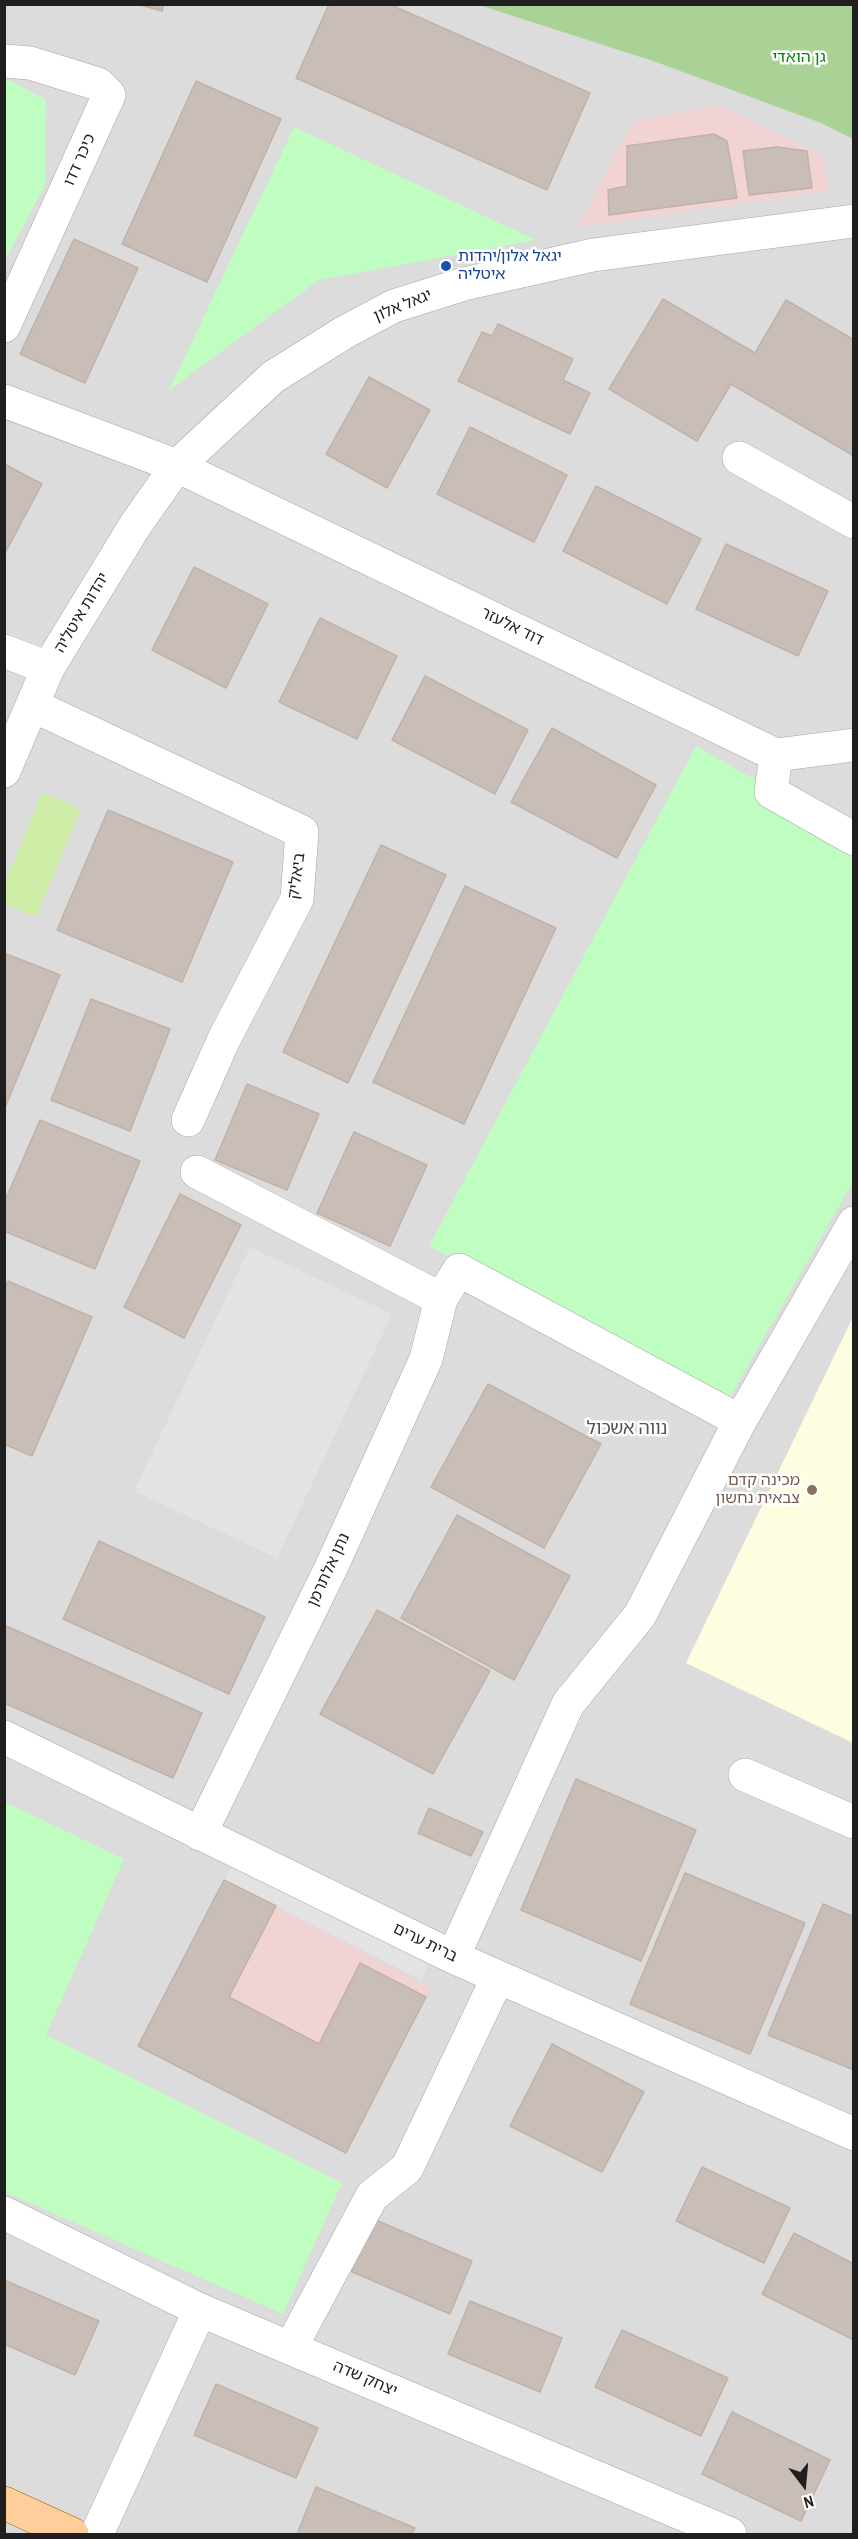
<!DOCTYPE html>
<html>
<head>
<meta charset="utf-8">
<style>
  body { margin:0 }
  #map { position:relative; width:858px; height:2539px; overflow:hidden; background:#f0ece4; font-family:"Archivo Narrow",sans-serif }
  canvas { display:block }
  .frame { position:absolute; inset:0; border:6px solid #1f1f1f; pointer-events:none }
  .north { position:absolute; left:774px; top:2455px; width:60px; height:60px; -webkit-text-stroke:4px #fff; paint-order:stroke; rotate:164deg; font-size:16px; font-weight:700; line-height:24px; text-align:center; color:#1f1f1f }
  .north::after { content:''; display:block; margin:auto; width:21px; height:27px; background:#1f1f1f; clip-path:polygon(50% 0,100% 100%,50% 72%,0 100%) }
</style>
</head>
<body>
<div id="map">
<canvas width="858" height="2539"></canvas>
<div class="frame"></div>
<div class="north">N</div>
</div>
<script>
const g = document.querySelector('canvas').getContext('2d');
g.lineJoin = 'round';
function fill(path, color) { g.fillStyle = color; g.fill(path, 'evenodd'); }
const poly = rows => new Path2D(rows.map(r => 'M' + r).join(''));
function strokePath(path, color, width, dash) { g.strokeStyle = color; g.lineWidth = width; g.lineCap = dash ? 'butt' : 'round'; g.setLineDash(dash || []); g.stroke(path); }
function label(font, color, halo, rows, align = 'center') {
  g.font = font + ' "Archivo Narrow","Noto Sans Hebrew",sans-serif'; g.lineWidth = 5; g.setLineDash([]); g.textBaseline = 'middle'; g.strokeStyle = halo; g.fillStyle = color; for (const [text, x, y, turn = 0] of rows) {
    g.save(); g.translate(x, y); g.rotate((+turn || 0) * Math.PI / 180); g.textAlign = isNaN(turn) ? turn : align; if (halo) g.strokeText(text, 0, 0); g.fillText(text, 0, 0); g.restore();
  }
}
fill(poly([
  [5,5,853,5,853,2534,5,2534]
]), '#dddcdc');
fill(poly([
  [720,105,822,155,830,191,578,227,633,121],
  [224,1880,431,1988,346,2153,138,2046]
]), '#f2d3d3');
fill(poly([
  [853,1317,853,1743,686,1663]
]), '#fffddf');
fill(poly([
  [42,792,81,809,36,917,5,904,5,883]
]), '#ceeea7');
fill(poly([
  [479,5,853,5,853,139,821,123,656,62]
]), '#abd296');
fill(poly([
  [5,78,46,100,45,186,5,260],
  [294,127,536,240,319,280,169,390],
  [696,746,853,836,853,1182,728,1400,429,1246],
  [5,1802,124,1859,46,2035,342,2183,283,2314,5,2192]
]), '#bffdc0');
fill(poly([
  [250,1247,392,1314,277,1558,134,1491],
  [234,1861,430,1961,421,1980,224,1880]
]), '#e3e3e3');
const building = poly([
  [137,4,164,4,162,11,137,4],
  [329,4,389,4,590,93,547,190,296,78,329,4],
  [196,81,281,119,207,282,122,244,196,81],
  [714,134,727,141,737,198,609,215,608,190,627,186,627,146,714,134],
  [777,147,807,151,812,188,749,195,743,151,777,147],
  [74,239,138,268,85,383,20,354,74,239],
  [663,299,755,353,786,300,854,340,854,456,731,384,697,441,609,389,663,299],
  [498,324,573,359,563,380,590,393,570,434,458,381,482,332,492,336,498,324],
  [369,377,430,410,387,488,326,454,369,377],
  [470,427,567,475,534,542,437,494,470,427],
  [4,464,42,484,4,555,4,464],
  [596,486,701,539,667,604,563,551,596,486],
  [726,544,828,591,798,656,696,609,726,544],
  [194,567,268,604,226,688,152,650,194,567],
  [320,618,397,656,357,739,279,702,320,618],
  [425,676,528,730,495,794,392,740,425,676],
  [552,728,656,785,617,858,511,802,552,728],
  [108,810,233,862,182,982,57,930,108,810],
  [381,845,446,875,348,1083,283,1052,381,845],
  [465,886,556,928,464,1124,373,1082,465,886],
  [4,953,60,975,4,1110,4,953],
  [91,999,170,1029,130,1131,51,1100,91,999],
  [247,1084,319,1114,287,1190,215,1160,247,1084],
  [40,1120,140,1161,95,1269,4,1231,4,1203,40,1120],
  [354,1132,427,1165,390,1246,317,1213,354,1132],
  [180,1194,241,1225,184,1338,124,1307,180,1194],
  [8,1281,92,1317,32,1456,4,1444,4,1289,8,1281],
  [488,1384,601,1444,544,1548,431,1487,488,1384],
  [457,1515,570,1576,514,1680,401,1618,457,1515],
  [99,1541,265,1617,229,1694,63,1619,99,1541],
  [377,1610,490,1671,433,1774,320,1714,377,1610],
  [4,1625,202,1713,173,1778,4,1703,4,1625],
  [576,1779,696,1830,641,1961,521,1910,576,1779],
  [429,1808,483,1832,471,1856,418,1833,429,1808],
  [685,1873,805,1923,750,2054,630,2004,685,1873],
  [224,1880,276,1906,229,1997,319,2044,360,1963,426,1997,346,2153,138,2046,224,1880],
  [823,1904,854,1917,854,2070,768,2035,823,1904],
  [552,2044,644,2092,602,2172,510,2126,552,2044],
  [702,2167,790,2208,764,2263,676,2221,702,2167],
  [371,2218,472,2261,450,2314,348,2270,371,2218],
  [794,2233,854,2264,854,2340,762,2294,794,2233],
  [4,2280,99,2321,75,2375,4,2344,4,2280],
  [470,2301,562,2338,540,2392,448,2354,470,2301],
  [622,2330,728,2378,701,2436,595,2387,622,2330],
  [216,2384,318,2428,296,2478,194,2435,216,2384],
  [732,2412,830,2460,801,2521,702,2474,732,2412],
  [316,2487,415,2528,412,2534,297,2534,316,2487]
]);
fill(building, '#c8beb7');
strokePath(building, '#c3b1a6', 1.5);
const minor = poly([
  [4,61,30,63,98,84,109,95,4,326],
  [4,401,177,466,776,755,854,745],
  [739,458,854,522],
  [4,651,48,668],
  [34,706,302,832,297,899,224,1039,188,1120],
  [776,755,771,792,854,839],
  [4,771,48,668,136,524,177,466,273,377,345,332,394,306,464,284,593,255,854,221],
  [197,1172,441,1299],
  [4,1737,453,1957,854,2134],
  [745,1775,854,1822],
  [200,1834,330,1570,426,1359,441,1299,459,1270,740,1421],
  [453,1957,568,1704,640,1615,740,1421,854,1223],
  [4,2213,200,2310,730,2534],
  [291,2347,372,2196,407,2168,498,1977],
  [97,2534,200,2310]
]);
const major = poly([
  [4,2503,72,2534]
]);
strokePath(minor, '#a6a6a6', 34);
strokePath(major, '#9a5e00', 34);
strokePath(minor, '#fff', 33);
strokePath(major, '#ffce9b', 33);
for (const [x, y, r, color] of [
  [446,266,6,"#1a4fb4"],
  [812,1490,6,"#8d6e63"]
]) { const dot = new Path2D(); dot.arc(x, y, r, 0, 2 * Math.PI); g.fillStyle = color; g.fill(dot); strokePath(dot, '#fff', 2); }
label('16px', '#048508', '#fff', [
  ["גן הואדי",799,58]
]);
label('16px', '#1f1f1f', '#fff', [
  ["כיכר דדו",80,160,-66],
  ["יגאל אלון",403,306,-22],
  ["יהדות איטליה",82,613,-59],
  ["דוד אלעזר",512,627,26],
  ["ביאליק",297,876,-82],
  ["נתן אלתרמן",329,1570,-65],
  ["ברית ערים",425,1943,26],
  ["יצחק שדה",365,2379,23]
]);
label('16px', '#164399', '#fff', [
  ["יגאל אלון/יהדות",458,257],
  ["איטליה",458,275]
], 'left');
label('16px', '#785e54', '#fff', [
  ["מכינה קדם",800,1481],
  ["צבאית נחשון",800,1499]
], 'right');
label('18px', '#525252', '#fff', [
  ["נווה אשכול",627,1429]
]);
</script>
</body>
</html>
